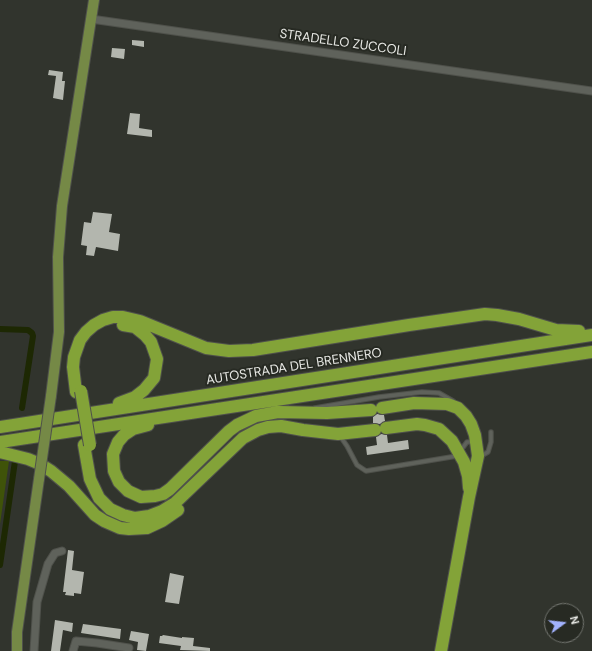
<!DOCTYPE html>
<html>
<head>
<meta charset="utf-8">
<style>
  body { margin:0 }
  #map { position:relative; width:592px; height:651px; overflow:hidden; background:#31342d; font-family:"DM Sans",sans-serif }
  canvas { display:block }
  .north { position:absolute; left:544px; top:603px; width:40px; height:40px; box-sizing:border-box; background:#272a23; border:1px solid #747671; border-radius:50%; rotate:75deg; font-size:11px; font-weight:700; line-height:16px; text-align:center; color:#e8e9e5 }
  .north::after { content:''; display:block; margin:auto; width:14px; height:18px; background:#a2b2fd; clip-path:polygon(50% 0,100% 100%,50% 72%,0 100%) }
</style>
</head>
<body>
<div id="map">
<canvas width="592" height="651"></canvas>
<div class="north">N</div>
</div>
<script>
const g = document.querySelector('canvas').getContext('2d');
g.lineJoin = 'round';
function fill(path, color) { g.fillStyle = color; g.fill(path, 'evenodd'); }
const poly = rows => new Path2D(rows.map(r => 'M' + r).join(''));
function strokePath(path, color, width, dash) { g.strokeStyle = color; g.lineWidth = width; g.lineCap = dash ? 'butt' : 'round'; g.setLineDash(dash || []); g.stroke(path); }
function label(font, color, halo, rows, align = 'center') {
  g.font = font + ' "DM Sans",sans-serif'; g.lineWidth = 4; g.setLineDash([]); g.textBaseline = 'middle'; g.strokeStyle = halo; g.fillStyle = color; for (const [text, x, y, turn = 0] of rows) {
    g.save(); g.translate(x, y); g.rotate((+turn || 0) * Math.PI / 180); g.textAlign = isNaN(turn) ? turn : align; if (halo) g.strokeText(text, 0, 0); g.fillText(text, 0, 0); g.restore();
  }
}
fill(poly([
  [0,461,9,461,0,524]
]), '#3f5309');
strokePath(poly([
  [0,329,28,330,32,333,33,336,22,408],
  [0,565,15,461]
]), '#1d2803', 6);
fill(poly([
  [132,40,144,41,144,47,132,45],
  [112,48,125,49,124,59,111,57],
  [49,70,63,72,62,81,65,81,63,100,53,98,56,76,48,75],
  [130,113,140,114,139,128,152,130,152,137,127,134],
  [93,212,112,214,109,232,120,234,118,251,96,247,94,256,86,255,87,246,81,245,84,222,91,223],
  [377,414,384,415,385,421,380,424,373,423,373,417],
  [381,434,387,435,388,443,408,440,409,449,367,455,366,447,377,445,376,437],
  [68,550,74,551,72,570,84,572,81,594,74,593,74,596,65,595,66,592,63,592],
  [170,573,184,576,179,604,165,602],
  [55,620,73,623,72,632,63,630,60,651,51,651],
  [83,624,121,629,120,639,81,633],
  [131,631,149,634,146,651,137,650,138,642,129,640],
  [163,635,182,638,182,637,194,638,193,646,210,648,210,651,180,650,181,646,159,643,160,636,162,636]
]), '#b3b6ae');
const service = poly([
  [315,408,379,397,422,392,439,393,453,401],
  [340,436,347,446,357,465,366,471,457,456],
  [461,450,467,442,474,442],
  [481,456,488,452,491,442,491,432]
]);
const minor = poly([
  [91,19,592,91],
  [34,651,37,602,48,564,55,553,62,551],
  [73,651,76,641,97,643,129,648]
]);
const primary = poly([
  [51,396,59,332,58,257,62,206,94,0],
  [17,651,17,632,39,479]
]);
const motorway = poly([
  [76,392,73,367,74,357,80,340,86,332,94,325,103,320,113,317,123,317,140,321,206,348,229,351,253,350,409,325,485,314,497,315,519,319,556,330,579,331],
  [119,403,135,397,144,390,154,378,157,359,151,342,145,335,135,327,123,325],
  [382,408,414,403,447,404,458,408,466,416,471,424,475,435,478,456,469,497,441,651],
  [148,425,133,429,124,435,118,442,113,454,114,471,119,482,128,491,141,497,155,496,163,494,170,489,229,431,237,425,256,416,278,412,327,413,371,410],
  [0,427,592,335],
  [386,428,417,424,425,425,439,429,452,441,464,462,468,476,469,488],
  [0,442,592,352],
  [84,445,90,479,99,498,110,509,123,515,135,518,149,516,162,511,175,503,243,438,258,430,268,427,281,426,303,430,338,434,375,430],
  [0,452,28,459,40,464,51,471,69,486,95,515,104,521,120,528,129,529,147,528,162,521,178,510]
]);
strokePath(service, '#4f514b', 5.5);
strokePath(minor, '#4f514b', 9);
strokePath(primary, '#4f514b', 12);
strokePath(motorway, '#4f514b', 14);
strokePath(service, '#5f625b', 3.5);
strokePath(minor, '#5f625b', 7);
strokePath(primary, '#758946', 10);
strokePath(motorway, '#83a338', 12);
const primaryBridge = poly([
  [39,479,51,396]
]);
const motorwayBridge = poly([
  [81,391,90,445]
]);
strokePath(primaryBridge, '#4f514b', 12, []);
strokePath(motorwayBridge, '#4f514b', 14, []);
strokePath(primaryBridge, '#758946', 10);
strokePath(motorwayBridge, '#83a338', 12);
label('13px', '#e8e9e5', '#272a23', [
  ["STRADELLO ZUCCOLI",343,43,8],
  ["AUTOSTRADA DEL BRENNERO",294,367,-9]
]);
</script>
</body>
</html>
